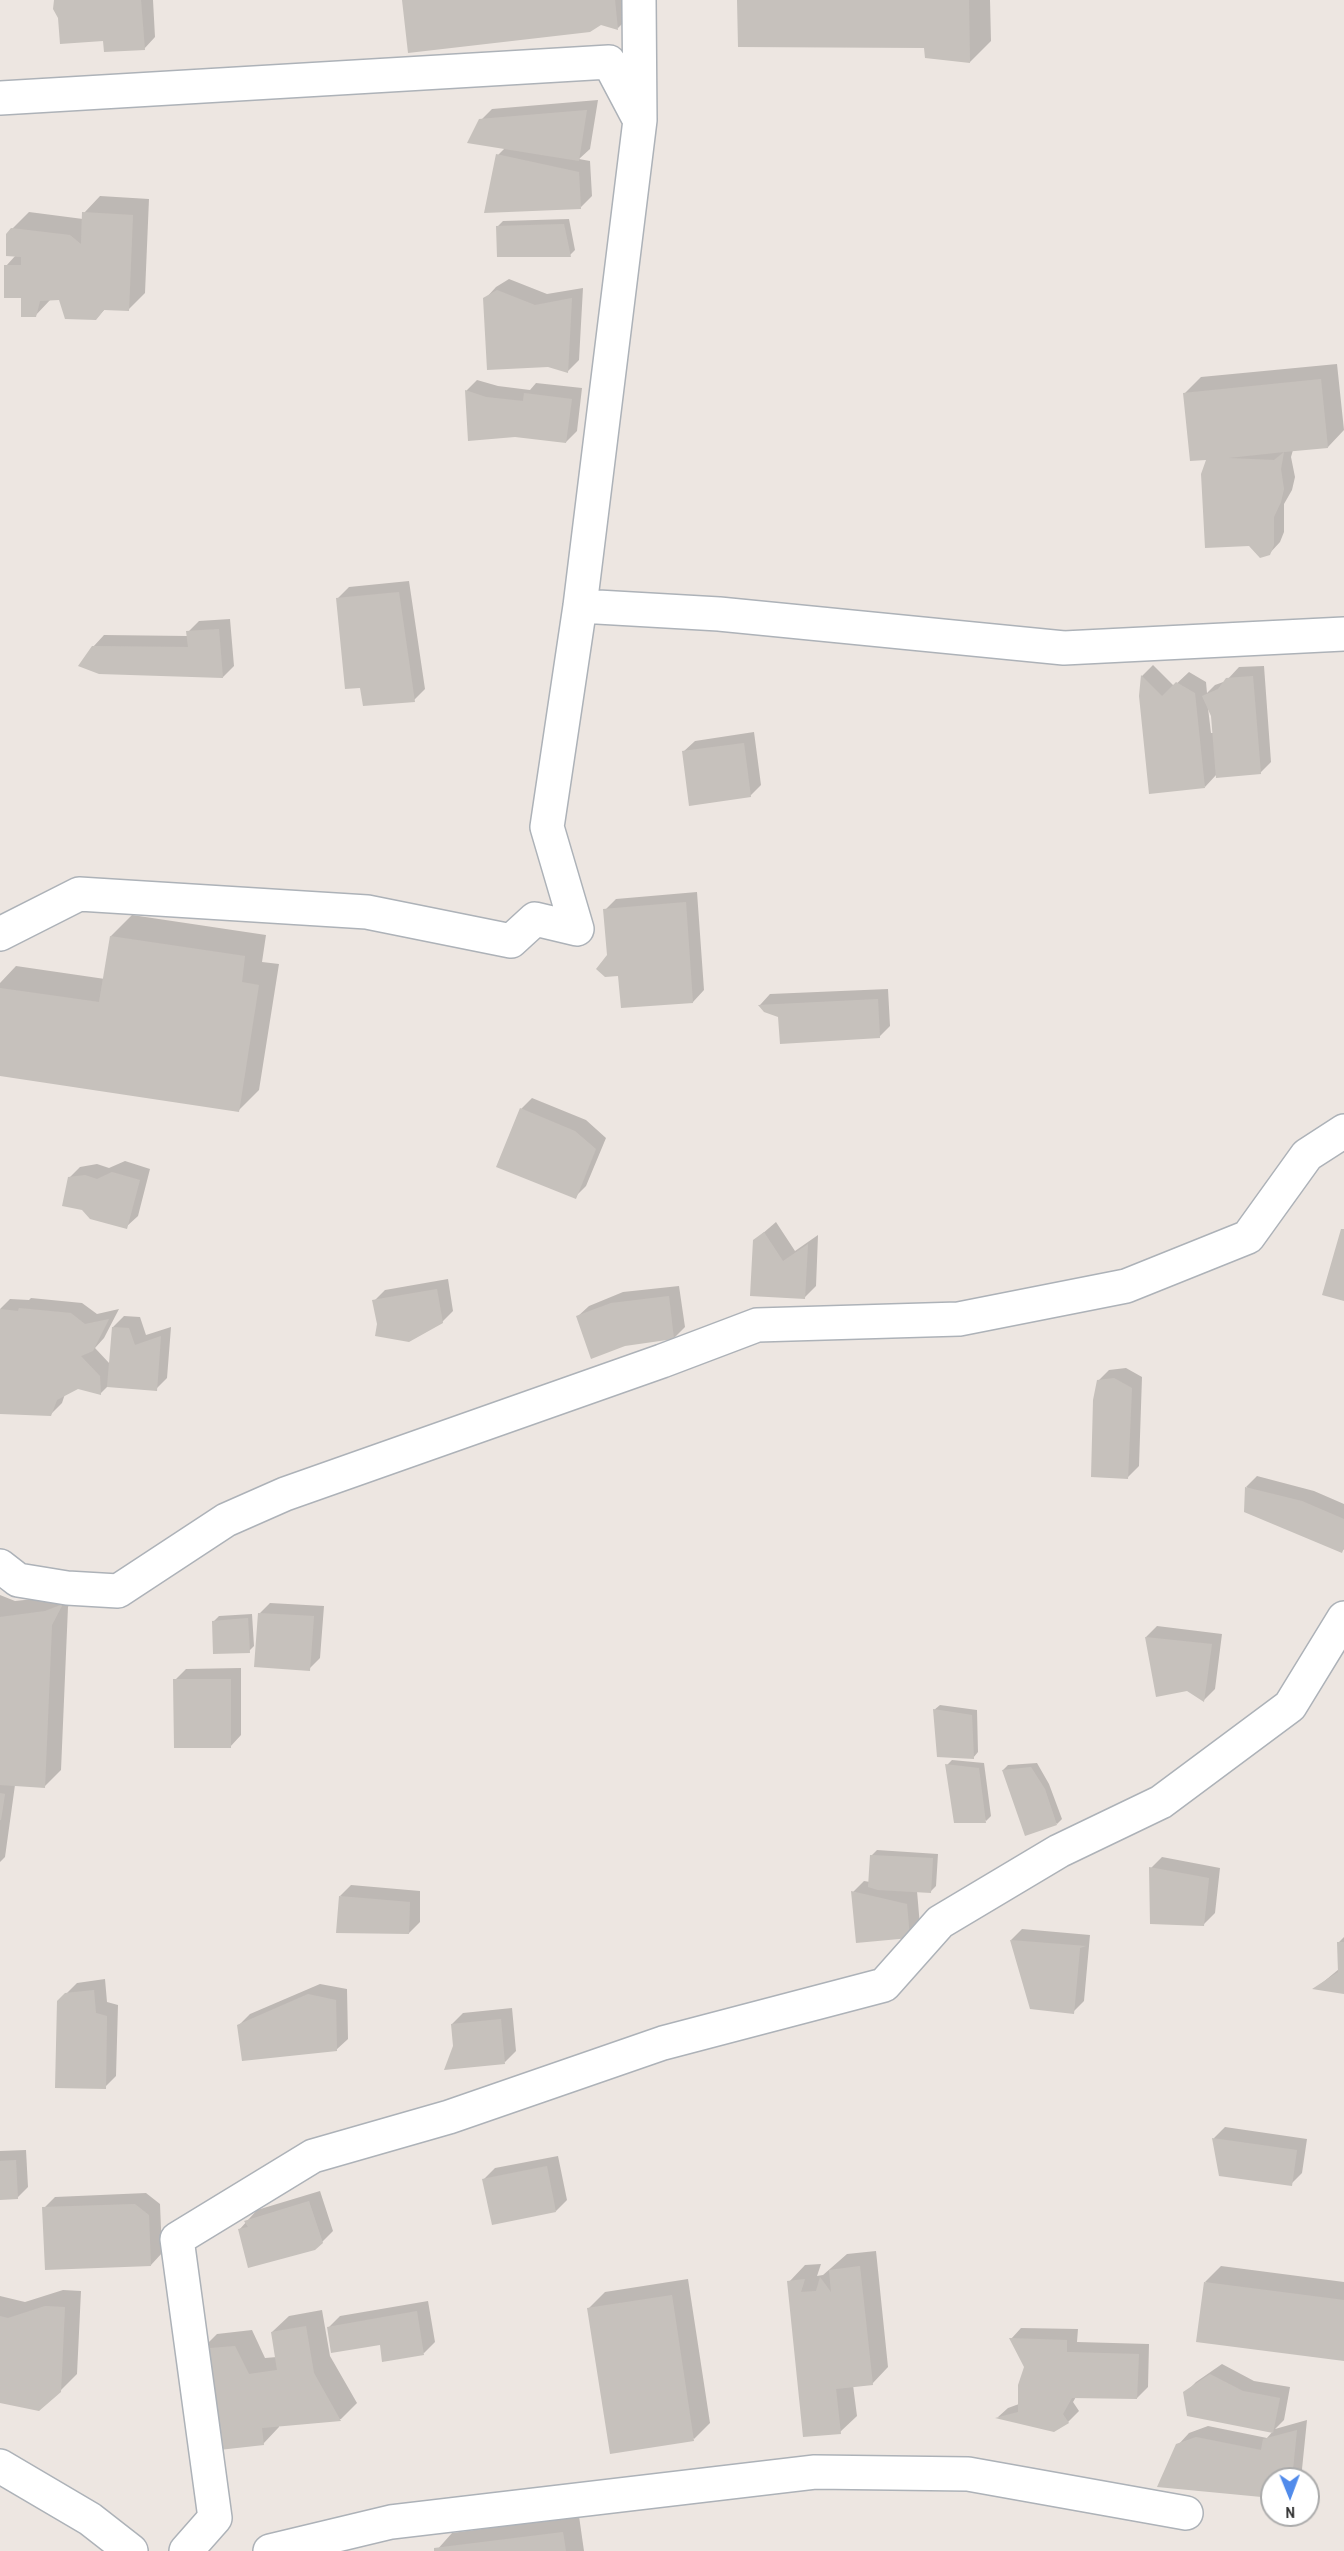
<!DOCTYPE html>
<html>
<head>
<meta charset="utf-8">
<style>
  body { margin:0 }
  #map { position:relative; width:1344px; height:2551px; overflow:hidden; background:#ede6e1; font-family:"Archivo Narrow",sans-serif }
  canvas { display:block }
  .north { position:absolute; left:1260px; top:2467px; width:60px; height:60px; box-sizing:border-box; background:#fff; border:2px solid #ababab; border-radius:50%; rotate:179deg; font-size:16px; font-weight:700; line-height:24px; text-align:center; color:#2d2d2d }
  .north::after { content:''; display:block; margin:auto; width:21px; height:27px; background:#518beb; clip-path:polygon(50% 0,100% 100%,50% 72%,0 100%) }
</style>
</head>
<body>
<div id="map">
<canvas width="1344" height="2551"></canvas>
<div class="north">N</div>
</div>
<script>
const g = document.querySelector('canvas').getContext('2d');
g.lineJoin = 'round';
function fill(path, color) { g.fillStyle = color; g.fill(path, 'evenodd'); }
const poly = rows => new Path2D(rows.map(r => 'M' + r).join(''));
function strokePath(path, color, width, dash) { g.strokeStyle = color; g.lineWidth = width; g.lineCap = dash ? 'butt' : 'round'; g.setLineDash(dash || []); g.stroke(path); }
fill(poly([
  [55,0,153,0,155,37,144,49,105,39,60,17],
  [403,0,632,0,634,12,618,28,601,23],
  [739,0,990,0,991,41,970,62,925,46],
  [598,100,590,149,579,159,590,161,592,196,581,207,498,155,505,148,481,120,492,109],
  [100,196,149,199,145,293,128,310,105,309,96,319,61,299,51,299,35,316,6,266,16,255,12,229,29,212,83,219,84,213],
  [569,219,575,250,570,255,498,226,503,221],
  [509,279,547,294,583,288,579,360,568,371,485,299,496,287],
  [1337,364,1344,430,1328,447,1293,450,1291,457,1295,477,1292,490,1284,504,1284,532,1280,542,1269,554,1208,458,1185,393,1201,377],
  [477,380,498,386,530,390,536,383,582,388,577,431,566,442,466,391],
  [409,581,425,689,414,700,338,598,349,587],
  [230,619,234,666,223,677,93,647,104,635,188,636,188,632,199,621],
  [1153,665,1174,686,1189,672,1206,682,1207,693,1215,685,1226,681,1239,667,1264,666,1271,762,1260,773,1217,774,1205,787,1140,696,1142,676],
  [1208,708,1213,715,1214,733,1211,733],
  [754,732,761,785,750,796,683,752,695,741],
  [697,892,704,990,693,1002,620,974,609,955,605,910,616,899],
  [132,915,266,935,262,962,279,964,259,1090,238,1111,0,1075,0,983,16,966,105,979,111,936],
  [888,989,890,1026,879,1037,780,1015,765,1010,760,1005,770,994],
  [532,1098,586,1120,606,1138,586,1186,575,1197,521,1109],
  [125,1161,150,1169,138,1216,126,1227,69,1178,80,1167,97,1164,109,1168],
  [776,1222,795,1251,818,1235,816,1286,805,1297,755,1240],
  [448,1279,453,1311,442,1322,374,1301,385,1290],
  [679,1286,685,1327,674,1338,577,1317,589,1306,623,1292],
  [31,1298,82,1303,97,1314,119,1309,104,1338,95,1348,110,1364,113,1327,124,1316,140,1317,146,1335,171,1327,167,1378,156,1389,108,1386,100,1394,78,1387,65,1394,62,1403,51,1414,0,1412,0,1309,10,1299,29,1300],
  [1126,1368,1142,1377,1139,1466,1128,1477,1098,1381,1109,1370],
  [1257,1476,1314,1491,1344,1504,1344,1549,1341,1552,1246,1487],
  [77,1589,68,1607,61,1770,44,1787,15,1785,5,1857,0,1862,0,1595,15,1601,62,1596],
  [270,1603,324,1606,320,1658,309,1669,259,1614],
  [252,1614,254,1646,249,1651,214,1621,219,1616],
  [1157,1626,1222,1634,1215,1689,1204,1700,1187,1689,1158,1695,1146,1637],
  [241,1668,241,1735,230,1747,175,1680,186,1669],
  [940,1705,977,1710,978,1752,973,1758,934,1710],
  [952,1760,984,1763,991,1816,986,1821,947,1765],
  [1037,1763,1049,1784,1062,1819,1057,1824,1003,1770,1008,1765],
  [877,1850,938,1854,936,1886,931,1891,917,1891,920,1926,909,1937,853,1892,864,1881,870,1882,871,1856],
  [1162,1857,1220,1868,1215,1913,1204,1924,1151,1868],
  [351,1885,420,1891,420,1922,409,1933,340,1896],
  [1022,1929,1090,1935,1084,2001,1073,2012,1011,1940],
  [1344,1937,1344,1993,1316,1988,1339,1969,1338,1943],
  [105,1979,107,2002,118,2005,116,2076,105,2087,59,2001,77,1983],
  [320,1984,347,1989,348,2039,336,2050,239,2025,250,2014],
  [512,2008,516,2051,505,2062,452,2024,463,2013],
  [1225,2127,1307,2139,1302,2173,1291,2184,1220,2175,1214,2138],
  [26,2150,28,2187,17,2198,0,2199,0,2151],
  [558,2156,567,2200,556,2211,483,2180,495,2168],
  [320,2191,333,2231,322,2242,239,2230,257,2210],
  [146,2193,160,2204,162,2253,151,2265,44,2208,55,2197],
  [876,2251,888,2367,872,2384,853,2385,857,2416,840,2432,789,2282,805,2265,821,2264,817,2276,823,2275,847,2254],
  [1221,2266,1344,2282,1344,2359,1205,2282],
  [688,2279,710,2423,694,2439,588,2309,605,2292],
  [63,2290,81,2291,77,2374,60,2391,0,2402,0,2296,25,2302],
  [428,2301,435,2342,424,2353,329,2327,340,2316],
  [322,2310,330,2356,357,2403,341,2419,279,2425,279,2427,263,2444,201,2350,217,2334,252,2330,265,2358,277,2357,272,2332,289,2316],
  [1021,2328,1078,2329,1077,2342,1149,2344,1148,2387,1137,2398,1076,2397,1073,2402,1079,2411,1068,2422,998,2417,1008,2408,1019,2404,1026,2367,1011,2339],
  [1222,2364,1254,2381,1290,2387,1284,2420,1275,2429,1307,2420,1301,2479,1272,2479,1272,2496,1178,2445,1189,2433,1208,2426,1267,2438,1273,2431,1185,2393,1196,2382],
  [579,2516,584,2551,436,2551,452,2533]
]), '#0003');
fill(poly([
  [54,0,141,0,145,50,104,52,103,41,60,44,58,18,53,9],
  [402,0,615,0,618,30,601,25,590,32,408,53],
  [737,0,969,0,970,63,925,58,924,48,738,47],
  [587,110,579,161,467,143,479,119],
  [496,154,579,172,581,209,484,213],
  [82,212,133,215,129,311,104,310,96,320,65,319,59,300,40,301,36,317,21,317,21,298,4,298,4,265,21,265,21,257,6,256,6,234,11,228,70,235,81,244],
  [564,224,571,257,497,257,496,226],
  [497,290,535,305,572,298,568,373,548,367,487,370,483,298],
  [1321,379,1328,448,1284,452,1281,469,1284,489,1281,502,1274,517,1274,545,1270,555,1260,558,1249,546,1205,548,1201,474,1206,460,1190,461,1183,393],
  [1284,452,1274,460,1228,458],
  [465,390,486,397,523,401,524,393,572,399,566,443,515,437,468,441],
  [399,592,415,702,363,706,360,688,345,689,336,598],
  [219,629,223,678,99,674,78,666,92,646,188,647,186,631],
  [1141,675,1162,696,1176,682,1195,693,1205,788,1149,794,1139,696],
  [1253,676,1261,774,1216,778,1211,716,1202,696,1218,689,1226,678],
  [744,743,751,797,689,806,682,751],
  [686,902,693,1003,621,1008,618,976,605,977,596,969,607,955,603,909],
  [110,936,245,956,242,982,259,985,239,1112,0,1076,0,988,99,1002],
  [878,999,880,1038,780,1044,778,1017,764,1012,758,1005],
  [520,1108,575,1131,596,1149,576,1199,496,1167],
  [112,1172,140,1180,127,1229,90,1219,82,1210,62,1206,68,1177,85,1175,97,1179],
  [1341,1229,1344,1229,1344,1301,1322,1295],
  [764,1232,783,1261,808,1244,805,1299,750,1296,753,1240],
  [437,1289,443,1323,409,1342,375,1336,377,1324,372,1300],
  [669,1296,674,1339,625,1346,591,1359,576,1316,611,1303],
  [19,1308,71,1313,85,1324,109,1319,93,1351,81,1356,100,1376,101,1395,78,1389,57,1400,51,1416,0,1414,0,1309,18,1311],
  [112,1327,129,1328,135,1345,161,1336,157,1391,107,1387],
  [1114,1378,1132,1388,1128,1479,1091,1477,1093,1400,1097,1380],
  [1245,1487,1302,1501,1344,1519,1344,1548,1342,1553,1244,1512],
  [63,1604,52,1625,45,1788,0,1785,0,1617,45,1611],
  [258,1613,314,1616,310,1671,254,1667],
  [248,1618,250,1653,213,1654,212,1621],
  [1145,1637,1212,1644,1204,1702,1187,1691,1156,1697],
  [173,1679,231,1679,231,1748,174,1748],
  [933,1709,972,1715,974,1759,937,1757],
  [945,1764,979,1768,986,1823,954,1823],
  [1031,1767,1045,1789,1057,1825,1025,1836,1002,1770],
  [0,1793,5,1794,1,1820,0,1820],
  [870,1855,933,1858,931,1893,878,1890,868,1887],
  [1149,1867,1209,1878,1204,1926,1150,1924],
  [851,1891,907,1904,910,1938,856,1943],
  [339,1896,410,1902,409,1934,336,1933],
  [1010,1940,1086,1946,1080,1948,1074,2014,1030,2009],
  [1337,1942,1344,1942,1344,1994,1312,1989,1338,1972],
  [94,1990,96,2013,107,2016,106,2089,55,2088,57,2001,65,1993],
  [308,1994,336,2000,337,2051,242,2061,237,2025],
  [501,2019,505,2064,444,2070,453,2046,451,2024],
  [1212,2138,1297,2150,1292,2186,1219,2176],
  [16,2160,18,2199,0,2200,0,2161],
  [547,2166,556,2212,492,2225,482,2179],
  [309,2201,323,2243,315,2250,248,2268,238,2229,248,2227,244,2221],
  [135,2204,149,2215,151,2266,45,2270,42,2207],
  [860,2266,873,2385,836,2389,841,2434,803,2437,787,2281,805,2279,801,2292,816,2291,820,2277,831,2292,829,2270],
  [1204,2282,1344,2300,1344,2361,1196,2342],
  [672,2295,694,2441,610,2454,587,2308],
  [45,2306,65,2307,61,2392,39,2411,0,2403,0,2316,8,2318],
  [417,2311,424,2355,382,2362,380,2345,331,2353,327,2327],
  [306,2326,314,2373,341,2421,262,2428,264,2445,210,2451,199,2349,235,2346,249,2374,277,2370,271,2332],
  [1009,2338,1067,2340,1067,2352,1139,2354,1137,2399,1072,2398,1063,2414,1069,2423,1054,2432,995,2418,1018,2412,1018,2385,1024,2367],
  [1210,2374,1243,2391,1280,2398,1273,2433,1187,2416,1183,2392],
  [1297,2430,1292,2479,1272,2479,1272,2498,1157,2487,1176,2444,1196,2437,1261,2450,1263,2439],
  [563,2532,566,2551,434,2551,434,2548]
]), '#c6c1bc');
const minor = poly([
  [0,98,609,62,637,115],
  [580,606,719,614,1064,648,1344,634],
  [0,934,79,894,367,912,511,941,535,919,577,929,547,827,580,606,640,120,639,0],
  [0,1566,18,1580,67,1588,118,1591,226,1520,285,1494,662,1361,757,1325,959,1319,1126,1286,1248,1237,1307,1155,1344,1131],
  [0,2466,90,2519,131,2551],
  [186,2551,215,2518,177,2239,313,2156,449,2117,663,2043,884,1985,940,1922,1059,1851,1161,1802,1290,1706,1344,1618],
  [270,2551,391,2522,815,2472,968,2474,1186,2513]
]);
strokePath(minor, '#adb2b8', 36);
strokePath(minor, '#fff', 33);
</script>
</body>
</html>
